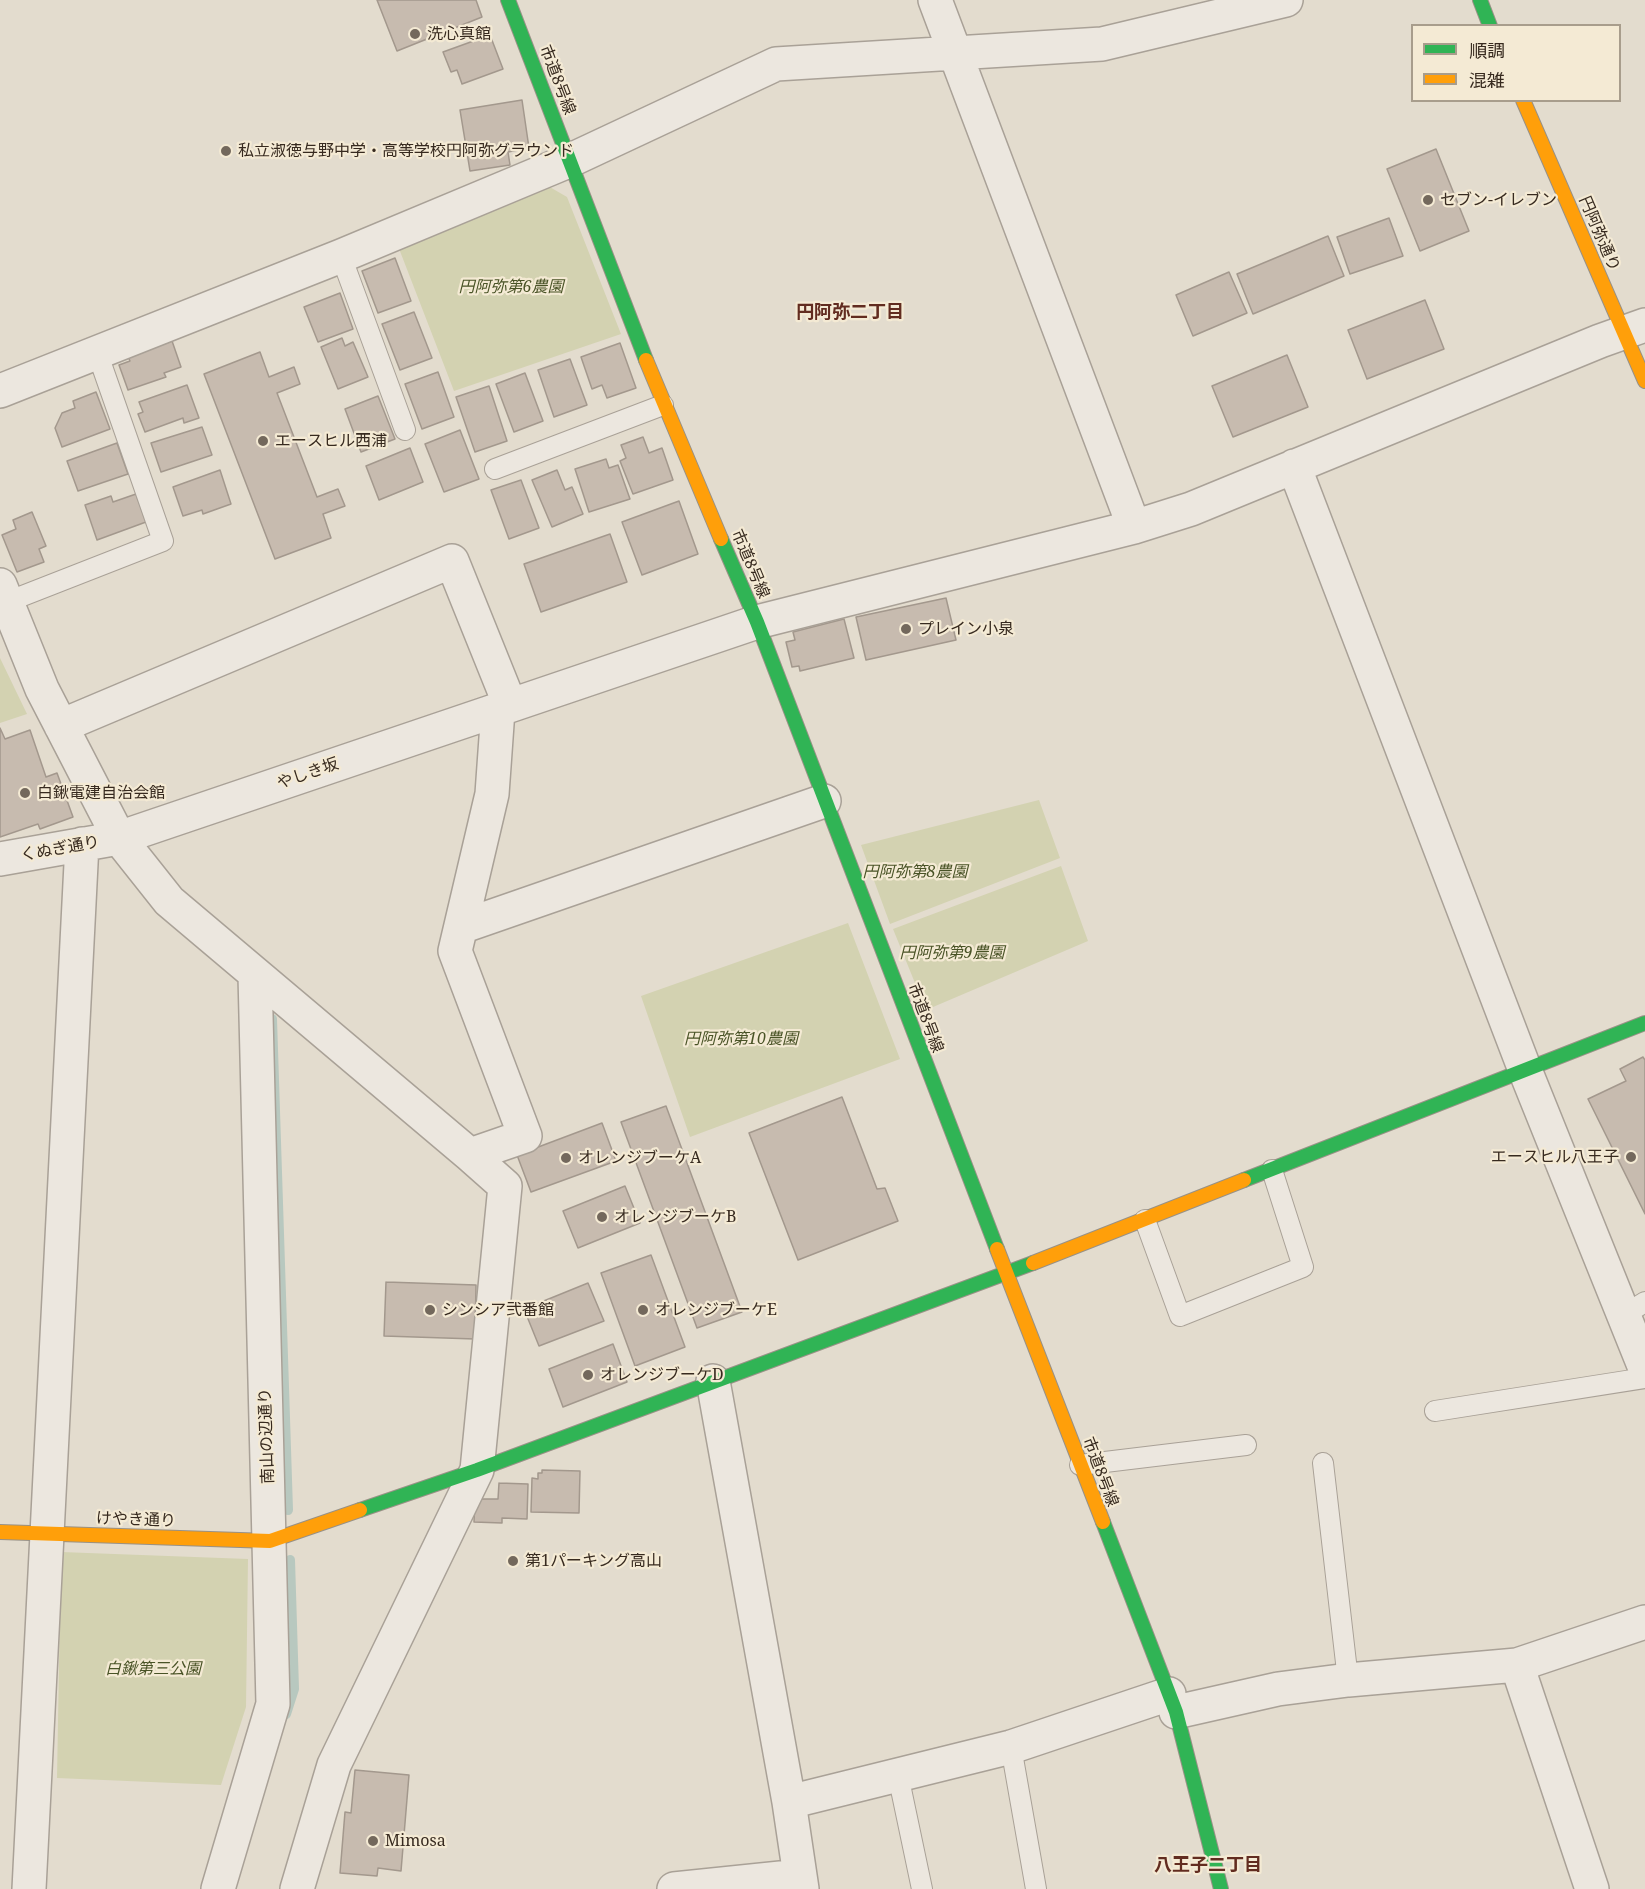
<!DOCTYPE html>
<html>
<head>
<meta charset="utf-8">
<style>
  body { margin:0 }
  #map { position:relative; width:1645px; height:1889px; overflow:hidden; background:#e3dcce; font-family:"Noto Serif","Noto Sans JP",serif }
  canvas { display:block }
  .legend { position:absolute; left:1411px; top:24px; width:210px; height:78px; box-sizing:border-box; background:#f4ead4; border:2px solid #a89d8c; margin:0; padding:8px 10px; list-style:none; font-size:18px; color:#372a1f }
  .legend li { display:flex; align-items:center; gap:12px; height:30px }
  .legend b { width:30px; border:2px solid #a89d8c }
</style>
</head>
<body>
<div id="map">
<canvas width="1645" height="1889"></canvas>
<ul class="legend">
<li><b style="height:8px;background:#30b455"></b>順調</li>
<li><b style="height:8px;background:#ff9f0a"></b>混雑</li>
</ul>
</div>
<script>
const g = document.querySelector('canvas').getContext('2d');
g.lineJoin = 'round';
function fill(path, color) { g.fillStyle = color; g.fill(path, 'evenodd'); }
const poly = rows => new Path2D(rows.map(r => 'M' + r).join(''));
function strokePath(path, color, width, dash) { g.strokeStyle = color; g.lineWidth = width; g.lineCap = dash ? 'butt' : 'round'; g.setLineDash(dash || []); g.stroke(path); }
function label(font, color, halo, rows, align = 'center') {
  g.font = font + ' "Noto Serif","Noto Sans JP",serif'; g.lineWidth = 4.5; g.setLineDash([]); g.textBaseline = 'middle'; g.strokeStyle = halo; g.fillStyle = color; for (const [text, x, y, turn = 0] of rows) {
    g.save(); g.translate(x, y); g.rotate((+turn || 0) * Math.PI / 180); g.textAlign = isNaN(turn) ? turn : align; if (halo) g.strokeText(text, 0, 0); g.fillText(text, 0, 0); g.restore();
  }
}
fill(poly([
  [548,186,567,197,621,334,454,391,398,246],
  [0,658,27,714,0,723],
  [1039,800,1060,858,890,924,861,845],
  [1061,866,1088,941,926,1010,893,929],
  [848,923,900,1059,690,1137,641,996],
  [61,1552,248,1559,246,1707,221,1785,57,1778]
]), '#d3d2b1');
strokePath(poly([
  [272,1019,288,1510],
  [286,1714,294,1689,290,1560]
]), '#b8c8bf', 10);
const building = poly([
  [377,0,476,0,482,17,397,51,377,0],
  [490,35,503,69,462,84,457,70,451,72,443,52,490,35],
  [522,100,529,148,508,152,510,165,470,171,460,110,522,100],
  [1436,149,1469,231,1420,251,1387,169,1436,149],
  [1389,218,1403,256,1350,274,1337,237,1389,218],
  [1328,236,1344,276,1253,314,1237,274,1328,236],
  [395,258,411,301,378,313,362,271,395,258],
  [1229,272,1247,313,1193,336,1176,295,1229,272],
  [340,293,353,329,318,342,304,307,340,293],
  [1425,300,1444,349,1367,379,1348,330,1425,300],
  [414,312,432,358,400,370,382,324,414,312],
  [171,338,181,367,164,373,166,377,128,390,119,365,130,361,127,354,171,338],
  [342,338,345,346,353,342,368,377,338,389,321,347,342,338],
  [620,343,636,388,607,398,602,385,592,389,581,357,620,343],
  [260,352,269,377,294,367,300,384,277,393,317,497,338,489,345,506,323,514,331,538,275,559,204,374,260,352],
  [1287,355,1308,407,1233,437,1212,386,1287,355],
  [570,359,587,405,554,417,538,370,570,359],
  [438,372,454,417,422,429,405,384,438,372],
  [525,373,543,421,514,432,496,384,525,373],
  [187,385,199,418,184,423,183,418,145,432,138,414,143,412,139,402,187,385],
  [489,386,507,441,475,452,456,397,489,386],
  [96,392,110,429,62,447,55,428,62,413,75,408,73,401,96,392],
  [378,396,395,439,361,452,345,409,378,396],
  [202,427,212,455,161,472,151,443,202,427],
  [460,430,479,479,444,492,425,444,460,430],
  [643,437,649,453,662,448,673,480,633,494,620,461,626,458,621,445,643,437],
  [117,443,128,474,78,491,67,461,117,443],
  [410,448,423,482,379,500,366,466,410,448],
  [606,459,609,468,618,465,630,499,589,512,575,469,606,459],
  [220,470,231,504,203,514,202,510,183,516,173,487,220,470],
  [557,470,565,490,572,487,583,514,552,527,532,480,557,470],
  [521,480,539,528,509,539,491,490,521,480],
  [136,494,146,522,97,540,85,505,111,496,113,502,136,494],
  [679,501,698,554,642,575,622,522,679,501],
  [32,512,46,546,39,549,44,562,17,572,2,535,16,529,13,520,32,512],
  [610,534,627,582,541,612,524,564,610,534],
  [946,598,956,640,866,660,856,617,946,598],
  [844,619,854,658,800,671,799,666,792,667,786,642,795,640,793,632,844,619],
  [0,728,5,739,30,730,46,777,57,773,73,817,40,829,38,824,0,837,0,728],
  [1643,1057,1645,1060,1645,1214,1588,1099,1626,1081,1620,1069,1643,1057],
  [842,1097,877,1189,885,1188,898,1221,798,1260,749,1133,842,1097],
  [666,1106,742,1312,697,1328,621,1122,666,1106],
  [602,1123,616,1161,531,1192,517,1155,602,1123],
  [625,1186,640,1223,578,1248,563,1211,625,1186],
  [651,1255,685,1347,635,1366,601,1273,651,1255],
  [386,1282,476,1285,475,1339,384,1336,386,1282],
  [588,1283,604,1321,539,1346,524,1309,588,1283],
  [613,1344,627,1382,563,1407,549,1369,613,1344],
  [542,1470,580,1471,579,1513,531,1512,532,1478,538,1479,538,1473,542,1473,542,1470],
  [499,1483,528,1484,527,1519,502,1518,502,1523,474,1522,475,1499,498,1499,499,1483],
  [355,1770,409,1775,401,1871,378,1868,377,1876,340,1873,345,1812,351,1813,355,1770]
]);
fill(building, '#c7bbaf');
strokePath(building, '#a3988d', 1.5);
const lane = poly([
  [341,256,405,430],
  [495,469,663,405],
  [7,602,163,541,97,352],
  [1145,1220,1180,1316,1303,1267,1272,1170],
  [1624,1315,1645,1302],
  [1435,1411,1645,1378],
  [1323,1463,1348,1680],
  [1080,1465,1246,1445],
  [1011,1747,1036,1889],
  [898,1775,922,1889]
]);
const street = poly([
  [935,0,1134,527],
  [0,391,341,256,571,160,776,64,1102,44,1286,0],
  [1294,466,1525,1070,1645,1368],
  [0,585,42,689,119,838,169,901,470,1155,525,1136,455,951,492,794,498,710],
  [61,726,452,561,510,705],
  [0,859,119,838,757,622,1134,527,1191,509,1600,341,1645,325],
  [461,927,824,801],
  [713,1381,789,1802,802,1889],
  [1517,1665,1592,1889],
  [1176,1712,1278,1689,1348,1680,1517,1665,1645,1622],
  [789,1802,1011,1747,1169,1694],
  [29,1889,82,844],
  [218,1889,273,1704,255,975],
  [297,1889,334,1765,477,1470,505,1186,470,1155],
  [674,1889,800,1876]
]);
const fast = poly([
  [508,0,646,360],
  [1480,0,1490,26],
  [721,539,757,622,997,1249],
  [1244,1180,1645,1023],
  [360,1510,477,1470,1033,1263],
  [1103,1522,1176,1712,1221,1889]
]);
const slow = poly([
  [1523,100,1645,381],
  [646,360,721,539],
  [997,1249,1103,1522],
  [1033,1263,1244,1180],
  [0,1532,270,1541,360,1510]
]);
strokePath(lane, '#a9a197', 22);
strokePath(street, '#a9a197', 36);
strokePath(fast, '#989186', 16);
strokePath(slow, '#989186', 16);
strokePath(lane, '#ece7df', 20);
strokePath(street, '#ece7df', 33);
strokePath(fast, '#30b455', 14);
strokePath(slow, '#ff9f0a', 14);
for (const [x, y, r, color] of [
  [415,34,6,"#73685c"],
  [226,151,6,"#73685c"],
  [1428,200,6,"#73685c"],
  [263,441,6,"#73685c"],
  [906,629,6,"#73685c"],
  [25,793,6,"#73685c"],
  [1631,1157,6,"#73685c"],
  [566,1158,6,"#73685c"],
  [602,1217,6,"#73685c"],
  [430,1310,6,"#73685c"],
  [643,1310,6,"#73685c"],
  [588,1375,6,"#73685c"],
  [513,1561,6,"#73685c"],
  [373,1841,6,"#73685c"]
]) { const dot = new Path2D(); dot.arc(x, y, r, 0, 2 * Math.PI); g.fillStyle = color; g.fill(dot); strokePath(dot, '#f4ead4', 2); }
label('16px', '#372a1f', '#f4ead4', [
  ["洗心真館",427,34],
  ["私立淑徳与野中学・高等学校円阿弥グラウンド",238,151],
  ["セブン-イレブン",1440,200],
  ["エースヒル西浦",275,441],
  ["プレイン小泉",918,629],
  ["白鍬電建自治会館",37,793],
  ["エースヒル八王子",1619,1157,"right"],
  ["オレンジブーケA",578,1158],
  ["オレンジブーケB",614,1217],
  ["シンシア弐番館",442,1310],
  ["オレンジブーケE",655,1310],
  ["オレンジブーケD",600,1375],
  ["第1パーキング高山",525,1561],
  ["Mimosa",385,1841]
], 'left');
label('16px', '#372a1f', '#f4ead4', [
  ["市道8号線",557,80,69],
  ["円阿弥通り",1599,234,67],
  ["市道8号線",750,564,67],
  ["やしき坂",308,774,-19],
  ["くぬぎ通り",60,849,-10],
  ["市道8号線",925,1018,69],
  ["南山の辺通り",267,1436,-92],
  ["市道8号線",1100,1472,69],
  ["けやき通り",136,1520,2]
]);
label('italic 16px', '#495326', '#f4ead4', [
  ["円阿弥第6農園",511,287],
  ["円阿弥第8農園",915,872],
  ["円阿弥第9農園",952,953],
  ["円阿弥第10農園",741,1039],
  ["白鍬第三公園",153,1669]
]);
label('bold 18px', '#622c20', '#f4ead4', [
  ["円阿弥二丁目",850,313],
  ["八王子二丁目",1208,1866]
]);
</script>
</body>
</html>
